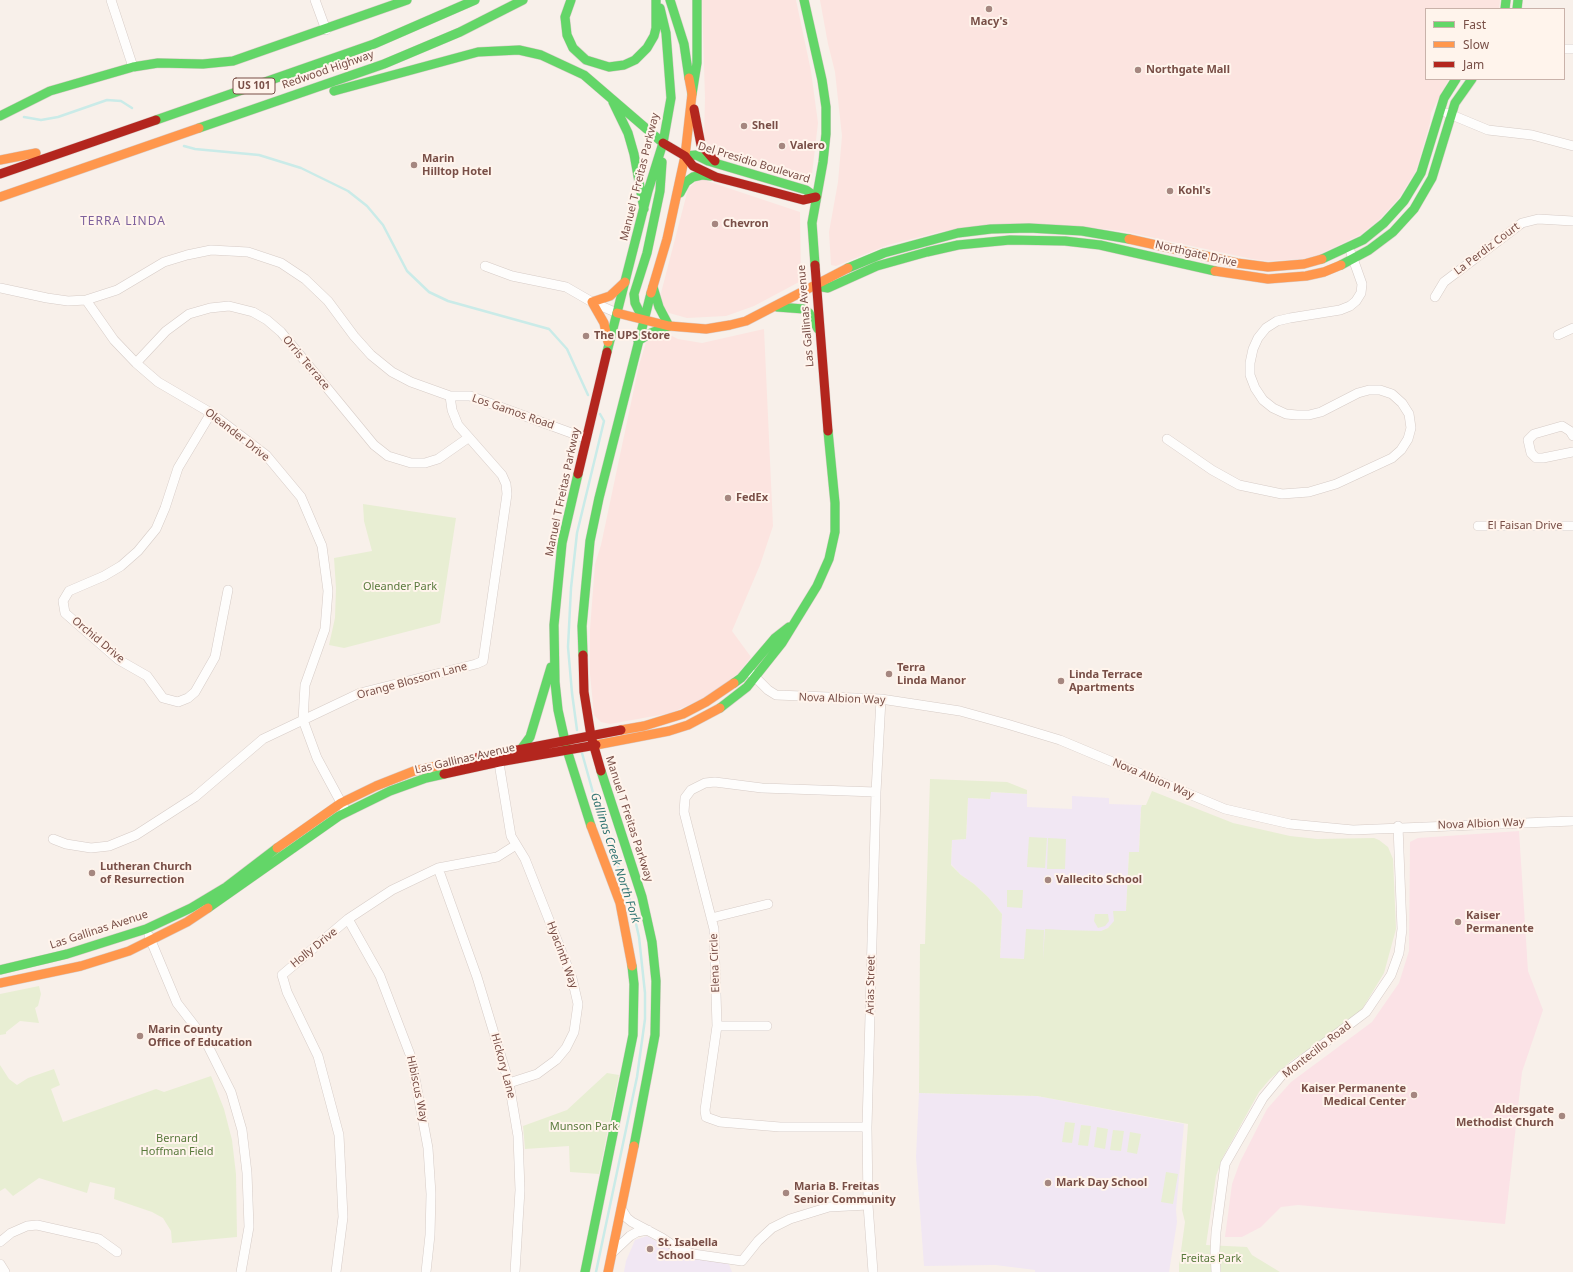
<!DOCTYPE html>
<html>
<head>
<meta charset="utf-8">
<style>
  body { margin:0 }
  #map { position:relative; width:1573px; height:1272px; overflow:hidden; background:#f8f0ea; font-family:"Noto Sans",sans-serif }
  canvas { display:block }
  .legend { position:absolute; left:1425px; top:8px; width:140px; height:72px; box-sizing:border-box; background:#fff4ec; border:1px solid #c9b2aa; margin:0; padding:5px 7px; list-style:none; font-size:12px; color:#794f47 }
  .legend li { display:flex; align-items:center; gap:8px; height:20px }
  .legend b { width:20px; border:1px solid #c9b2aa }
</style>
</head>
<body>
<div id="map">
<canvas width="1573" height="1272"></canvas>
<ul class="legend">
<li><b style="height:5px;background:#63d668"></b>Fast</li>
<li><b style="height:5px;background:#ff974d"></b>Slow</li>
<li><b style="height:5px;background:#b3261e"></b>Jam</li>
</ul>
</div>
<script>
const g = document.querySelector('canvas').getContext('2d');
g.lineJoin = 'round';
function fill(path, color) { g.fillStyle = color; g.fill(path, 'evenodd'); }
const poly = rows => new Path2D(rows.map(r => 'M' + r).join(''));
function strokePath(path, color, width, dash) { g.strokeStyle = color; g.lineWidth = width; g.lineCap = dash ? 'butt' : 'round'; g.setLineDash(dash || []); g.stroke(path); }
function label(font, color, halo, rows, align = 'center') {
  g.font = font + ' "Noto Sans",sans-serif'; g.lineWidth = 4; g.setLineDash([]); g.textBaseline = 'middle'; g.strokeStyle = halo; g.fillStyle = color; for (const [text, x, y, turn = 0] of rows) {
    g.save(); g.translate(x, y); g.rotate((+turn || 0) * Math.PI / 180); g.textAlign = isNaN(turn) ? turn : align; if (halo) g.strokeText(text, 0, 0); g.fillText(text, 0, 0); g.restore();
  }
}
fill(poly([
  [702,0,796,0,811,71,818,123,812,174,806,179,716,155,704,139,705,98],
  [820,0,1500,0,1499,9,1426,9,1426,79,1449,79,1431,113,1430,123,1416,171,1399,198,1380,219,1360,235,1318,255,1303,259,1268,261,1252,259,1122,231,1083,227,944,231,888,245,836,266,831,265,829,232,838,182,842,136,835,72,828,44],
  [704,180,800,212,801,281,754,306,726,316,687,318,669,313,662,305,661,293,688,189,695,182],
  [764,329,773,526,760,565,732,631,751,657,738,674,715,693,671,713,610,724,601,722,594,715,590,674,590,629,595,564,601,545,639,365,646,342,661,333,670,335,678,339,702,343]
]), '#fce4e0');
fill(poly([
  [990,792,1027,794,1027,807,1072,809,1072,796,1109,798,1109,804,1142,805,1141,808,1139,852,1129,852,1126,912,1108,928,1101,931,1081,931,1080,961,1000,958,1002,914,988,897,974,884,961,875,951,864,952,840,966,839,968,798,990,799],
  [919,1093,1037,1096,1184,1124,1176,1210,1177,1222,1169,1272,1035,1272,1035,1270,995,1265,924,1266,916,1157],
  [647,1236,685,1258,728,1262,732,1272,624,1272,626,1261,635,1240]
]), '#f1e7f3');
fill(poly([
  [1519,831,1528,971,1543,1010,1522,1072,1505,1224,1298,1205,1281,1207,1261,1227,1242,1237,1225,1237,1232,1184,1240,1162,1267,1109,1291,1082,1372,1022,1399,983,1409,951,1410,842,1418,838]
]), '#fbe2e6');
fill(poly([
  [363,504,456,518,440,623,344,648,329,645,335,618,336,588,334,558,372,551,364,521],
  [930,779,1007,782,1027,790,1027,794,991,792,990,799,968,798,966,839,952,840,951,865,961,875,974,884,988,897,1002,914,1000,958,1024,959,1026,929,1044,930,1043,960,1045,929,1063,930,1062,961,1063,930,1101,931,1108,928,1114,921,1113,911,1126,911,1129,852,1139,852,1141,808,1142,805,1146,805,1152,791,1233,823,1290,836,1317,839,1374,838,1379,840,1388,847,1393,859,1396,929,1384,973,1361,1011,1341,1027,1291,1061,1270,1079,1259,1092,1223,1157,1216,1176,1206,1245,1247,1247,1252,1255,1280,1272,1179,1272,1179,1265,1185,1222,1182,1210,1188,1124,1037,1096,919,1093,920,944,925,944],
  [1029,837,1047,838,1045,868,1027,867],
  [1048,838,1066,839,1065,869,1047,869],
  [1007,890,1023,890,1022,908,1007,907],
  [1095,914,1108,914,1109,921,1105,926,1098,928,1094,921],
  [39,986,41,994,38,1006,35,1008,39,1023,20,1021,6,1032,6,1034,0,1035,0,994],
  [0,1065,9,1079,17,1085,28,1078,54,1069,60,1085,51,1089,63,1122,156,1089,164,1092,211,1076,224,1109,232,1140,236,1174,237,1237,172,1243,171,1231,163,1218,152,1212,114,1199,115,1188,90,1182,87,1193,39,1178,13,1196,5,1188,0,1191],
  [607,1073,619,1075,599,1174,570,1172,569,1146,525,1149,523,1126,567,1110],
  [1065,1122,1075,1123,1072,1143,1062,1142],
  [1081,1125,1091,1126,1088,1146,1078,1145],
  [1097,1127,1108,1129,1105,1149,1094,1147],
  [1113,1130,1124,1131,1121,1151,1110,1150],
  [1130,1132,1141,1134,1137,1154,1127,1152],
  [1166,1172,1178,1174,1173,1204,1161,1202]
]), '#e8eed3');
strokePath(poly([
  [24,117,41,120,58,117,107,100,121,101,132,108],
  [184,146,195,149,259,155,301,168,348,191,367,206,383,225,407,271,429,292,448,301,549,329,567,349,588,395],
  [577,730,572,693,568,647,571,588,577,533,604,421,600,414],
  [582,753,597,807,632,906,639,937,645,993,645,1019,637,1077,596,1272]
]), '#caebe8', 2.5);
const street = poly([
  [111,0,133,67],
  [315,0,326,30],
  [1564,49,1573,49],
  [1447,113,1488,130,1532,135,1573,146],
  [485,266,512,276,566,287,592,302,617,313],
  [0,288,47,298,68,301,86,300,117,290,164,262,187,255,211,250,248,252,281,263,305,279,328,301,354,336,371,355,392,372,411,382,450,396,470,396,585,438],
  [1435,297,1444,282,1522,223,1538,219,1573,221],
  [86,300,114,340,136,363,158,382,211,413,266,455,301,497,322,546,328,591,325,629,305,685,303,720,317,758,344,808],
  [1558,335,1573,328],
  [136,363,166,331,189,314,210,308,229,306,253,312,267,320,281,332,374,445,388,456,411,463,425,463,438,459,468,438],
  [211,413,178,468,165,508,156,529,138,551,121,566,104,576,69,591,63,601,65,613,119,660,147,676,163,698,178,702,188,698,195,692,215,657,228,590],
  [1573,436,1570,431,1562,426,1534,434,1528,440,1531,453,1536,458,1543,458,1573,452],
  [1167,439,1212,470,1239,485,1282,494,1309,492,1336,484,1392,458,1401,450,1408,439,1411,428,1409,414,1402,403,1392,394,1380,390,1369,390,1358,393,1321,412,1309,415,1297,415,1286,414,1273,408,1263,400,1255,388,1250,375,1250,363,1253,349,1258,338,1266,328,1277,321,1290,318,1340,310,1350,306,1356,301,1361,293,1362,284,1351,253],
  [1478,526,1573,526],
  [752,674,768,690,776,695,881,699,960,711,1007,724,1060,740,1225,809,1290,824,1353,830,1573,821],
  [498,757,511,836,525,859,572,978,578,1004,574,1032,566,1048,556,1060,537,1074,509,1083],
  [53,839,66,844,91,848,109,846,136,835,195,797,263,739,360,693,476,664,483,661,507,494,506,484,502,475,458,425,452,410,450,396],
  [438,868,477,977,509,1083,518,1136,520,1190,515,1272],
  [711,918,768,904],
  [348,919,380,976,411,1057,428,1148,431,1194,430,1235,426,1272],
  [149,936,177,1003,204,1038,231,1092,242,1130,247,1173,249,1227,241,1272],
  [717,1026,767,1026],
  [867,1127,780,1127,720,1122,706,1117,705,1110,717,1026,714,929,684,812,685,798,691,790,705,783,715,782,762,788,876,792],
  [622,1210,627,1218,632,1222,662,1238,677,1248,693,1254,742,1261,758,1241,772,1228,790,1219,829,1207,868,1205],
  [0,1242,11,1233,27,1226,37,1225,99,1239,117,1252],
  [613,1252,630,1236,637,1232,648,1230],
  [0,1264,5,1272],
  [336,1272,343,1217,339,1135,318,1056,287,992,282,975,348,919,392,890,438,868,497,857,516,845],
  [873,1272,868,1205,867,1127,876,792,881,699],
  [1216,1272,1215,1251,1216,1232,1225,1164,1263,1098,1282,1075,1366,1012,1391,975,1399,953,1402,929,1398,826]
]);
const fast = poly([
  [571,0,565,17,567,35,573,48,586,60,609,67,624,65,635,60,647,48,654,36,656,28,656,0],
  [670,0,684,44,689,78],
  [804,0,822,80,826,107,826,134,823,162,812,223,815,265],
  [1505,9,1506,0],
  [1517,9,1518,0],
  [334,91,478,52,519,50,541,55,584,75,663,143],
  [692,94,697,63,697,0],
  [613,102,628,133,634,154,644,209],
  [0,116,50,91,133,67,158,63,203,64,233,61,407,0],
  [156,120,374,44,475,0],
  [199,128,384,64,460,32,523,0],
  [685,156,696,155,708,161,806,190,816,197],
  [680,193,686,182,693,177,702,175,711,176],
  [1322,259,1363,240,1384,223,1404,201,1421,173,1444,98,1456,79],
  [1341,265,1369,250,1393,232,1414,209,1432,178,1455,103,1472,79],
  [848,268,884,253,958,233,991,229,1029,228,1082,231,1129,239],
  [816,286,828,288,877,266,927,252,958,245,1010,240,1065,241,1100,245,1215,271],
  [653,287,659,307,669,326],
  [777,307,804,309,809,313,818,329],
  [643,319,635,303,634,294,647,253,660,191,662,162],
  [638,341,651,333,669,326],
  [607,352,648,191,663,143,671,98,666,33,660,8],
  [578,474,562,543,554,625,555,682,558,710,567,750,591,826],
  [583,655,582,626,590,541,599,498,651,293],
  [734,683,741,678,775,638,789,627],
  [720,708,747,687,782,643,817,586,829,559,835,532,835,503,828,431],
  [522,748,530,737,551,667],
  [601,771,642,897,652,942,656,981,655,1035,634,1146],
  [208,908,339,816,390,791,426,778,444,774],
  [0,970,67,954,146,929,191,908,226,887,277,848],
  [585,1272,633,1035,634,984,632,966]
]);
const slow = poly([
  [0,160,36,153],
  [0,197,199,128],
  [1129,239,1237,263,1268,267,1304,264,1322,259],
  [1215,271,1268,279,1306,276,1324,272,1341,265],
  [651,293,667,239,685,156,692,94,689,78],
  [617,313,669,326,706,329,730,325,746,321,848,268],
  [608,342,604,323,592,302,610,296,625,282],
  [621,730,644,726,683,714,706,702,734,683],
  [596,745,669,731,688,725,720,708],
  [591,826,620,903,632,966],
  [277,848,341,803,376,786,414,771,450,763],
  [0,983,81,966,129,951,187,922,208,908],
  [608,1272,634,1146]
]);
const jam = poly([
  [694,109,701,145,715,161],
  [663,143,685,156,693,166,716,177,803,200,816,197],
  [0,174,156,120],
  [815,265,828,431],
  [578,474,607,352],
  [583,655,584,692,591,736,601,771],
  [450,763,621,730],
  [444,774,499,762,596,745]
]);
strokePath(street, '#d6cbc6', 10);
strokePath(fast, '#d9ccc8', 10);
strokePath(slow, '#d9ccc8', 10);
strokePath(jam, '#d9ccc8', 10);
strokePath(street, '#fefdfc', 9);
strokePath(fast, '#63d668', 9);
strokePath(slow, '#ff974d', 9);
strokePath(jam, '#b3261e', 9);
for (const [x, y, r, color] of [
  [989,9,4,"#a58780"],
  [1138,70,4,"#a58780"],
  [744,126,4,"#a58780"],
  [782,146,4,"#a58780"],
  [414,165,4,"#a58780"],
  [1170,191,4,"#a58780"],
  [715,224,4,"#a58780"],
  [586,336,4,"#a58780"],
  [728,498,4,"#a58780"],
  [889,674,4,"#a58780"],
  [1061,681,4,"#a58780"],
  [92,873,4,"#a58780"],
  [1048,880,4,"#a58780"],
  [1458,922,4,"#a58780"],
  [140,1036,4,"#a58780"],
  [1414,1095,4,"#a58780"],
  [1562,1116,4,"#a58780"],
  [1048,1183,4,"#a58780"],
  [786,1193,4,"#a58780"],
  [650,1249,4,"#a58780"]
]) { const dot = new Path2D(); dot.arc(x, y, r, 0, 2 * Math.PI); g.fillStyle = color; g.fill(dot); strokePath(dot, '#fff4ec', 1.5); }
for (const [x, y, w] of [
  [254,86,42]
]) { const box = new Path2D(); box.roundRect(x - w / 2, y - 8, w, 16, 3); g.fillStyle = '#fff4ec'; g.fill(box); strokePath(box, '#794f47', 1); }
label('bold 10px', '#794f47', null, [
  ["US 101",254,86]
]);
label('bold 11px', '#794f47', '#fff4ec', [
  ["Macy's",989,22,"center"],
  ["Northgate Mall",1146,70],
  ["Shell",752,126],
  ["Valero",790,146],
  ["Marin",422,159],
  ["Hilltop Hotel",422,172],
  ["Kohl's",1178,191],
  ["Chevron",723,224],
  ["The UPS Store",594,336],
  ["FedEx",736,498],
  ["Terra",897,668],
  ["Linda Manor",897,681],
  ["Linda Terrace",1069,675],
  ["Apartments",1069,688],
  ["Lutheran Church",100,867],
  ["of Resurrection",100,880],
  ["Vallecito School",1056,880],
  ["Kaiser",1466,916],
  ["Permanente",1466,929],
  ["Marin County",148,1030],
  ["Office of Education",148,1043],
  ["Kaiser Permanente",1406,1089,"right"],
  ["Medical Center",1406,1102,"right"],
  ["Aldersgate",1554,1110,"right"],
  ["Methodist Church",1554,1123,"right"],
  ["Mark Day School",1056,1183],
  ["Maria B. Freitas",794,1187],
  ["Senior Community",794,1200],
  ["St. Isabella",658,1243],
  ["School",658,1256]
], 'left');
label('11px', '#794f47', '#fff4ec', [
  ["Redwood Highway",328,70,-19],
  ["Del Presidio Boulevard",754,163,17],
  ["Manuel T Freitas Parkway",640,177,-76],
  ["La Perdiz Court",1487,249,-37],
  ["Northgate Drive",1196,254,13],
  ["Las Gallinas Avenue",806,316,-95],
  ["Orris Terrace",306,363,50],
  ["Los Gamos Road",513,412,19],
  ["Oleander Drive",237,435,38],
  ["Manuel T Freitas Parkway",563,492,-78],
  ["El Faisan Drive",1525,526],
  ["Orchid Drive",98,640,40],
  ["Orange Blossom Lane",412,681,-15],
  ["Nova Albion Way",842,699,2],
  ["Las Gallinas Avenue",465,759,-13],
  ["Nova Albion Way",1153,779,23],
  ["Manuel T Freitas Parkway",629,819,72],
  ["Nova Albion Way",1481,824,-2],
  ["Las Gallinas Avenue",99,930,-18],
  ["Holly Drive",314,948,-39],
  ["Hyacinth Way",562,955,70],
  ["Elena Circle",715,963,-92],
  ["Arias Street",871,985,-89],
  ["Montecillo Road",1317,1050,-38],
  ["Hickory Lane",503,1066,75],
  ["Hibiscus Way",417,1089,78]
]);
label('11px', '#597a3c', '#fff4ec', [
  ["Oleander Park",400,587],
  ["Munson Park",584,1127],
  ["Bernard",177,1139],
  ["Hoffman Field",177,1152],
  ["Freitas Park",1211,1259]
]);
g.letterSpacing = '1px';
label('12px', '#7e629d', '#fff4ec', [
  ["TERRA LINDA",123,222]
]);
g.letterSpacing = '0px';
label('italic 12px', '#377876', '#fff4ec', [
  ["Gallinas Creek North Fork",615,858,72]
]);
</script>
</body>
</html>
